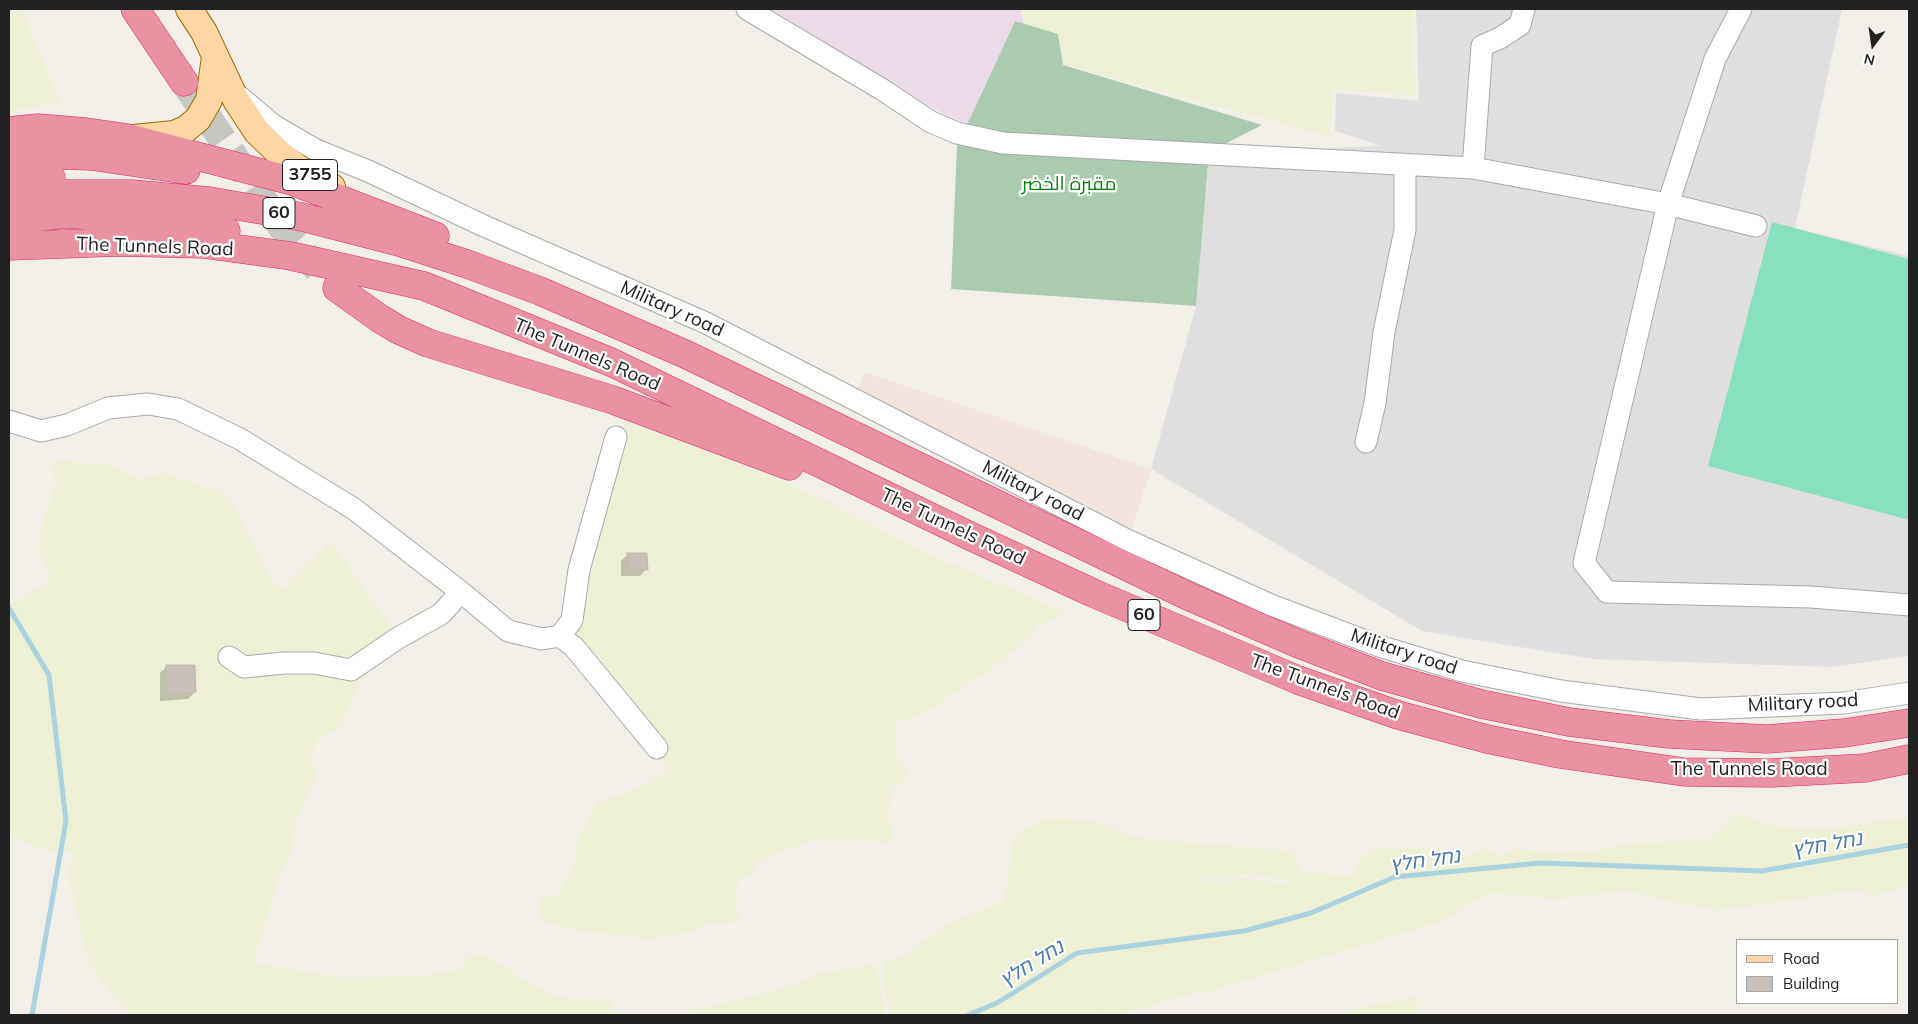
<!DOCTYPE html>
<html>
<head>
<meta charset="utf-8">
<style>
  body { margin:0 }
  #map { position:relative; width:1918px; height:1024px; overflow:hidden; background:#f2efe9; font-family:Mulish,sans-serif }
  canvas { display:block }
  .frame { position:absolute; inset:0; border:10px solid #222; pointer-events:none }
  .legend { position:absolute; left:1736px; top:939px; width:162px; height:65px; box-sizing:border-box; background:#fff; border:1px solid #a7a7a7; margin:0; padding:6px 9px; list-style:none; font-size:15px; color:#222 }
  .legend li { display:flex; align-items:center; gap:10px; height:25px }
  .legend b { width:25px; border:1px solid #a7a7a7 }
  .north { position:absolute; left:1848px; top:20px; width:50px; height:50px; -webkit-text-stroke:4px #fff; paint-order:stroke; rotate:194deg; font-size:14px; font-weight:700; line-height:20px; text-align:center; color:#222 }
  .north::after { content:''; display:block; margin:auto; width:18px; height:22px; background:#222; clip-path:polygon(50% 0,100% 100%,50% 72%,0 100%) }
</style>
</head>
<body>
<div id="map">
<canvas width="1918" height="1024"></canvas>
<div class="frame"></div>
<ul class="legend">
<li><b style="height:6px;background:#fcd6a4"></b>Road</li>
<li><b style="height:14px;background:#c7bfb8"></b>Building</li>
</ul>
<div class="north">N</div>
</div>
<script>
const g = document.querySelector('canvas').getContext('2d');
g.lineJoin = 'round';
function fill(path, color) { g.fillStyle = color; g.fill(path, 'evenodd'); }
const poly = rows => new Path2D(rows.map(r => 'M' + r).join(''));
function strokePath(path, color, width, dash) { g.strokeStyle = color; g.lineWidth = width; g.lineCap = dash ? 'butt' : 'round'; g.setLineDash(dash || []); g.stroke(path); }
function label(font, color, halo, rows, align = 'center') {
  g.font = font + ' Mulish,Cairo,"Noto Sans Hebrew",sans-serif'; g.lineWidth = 4.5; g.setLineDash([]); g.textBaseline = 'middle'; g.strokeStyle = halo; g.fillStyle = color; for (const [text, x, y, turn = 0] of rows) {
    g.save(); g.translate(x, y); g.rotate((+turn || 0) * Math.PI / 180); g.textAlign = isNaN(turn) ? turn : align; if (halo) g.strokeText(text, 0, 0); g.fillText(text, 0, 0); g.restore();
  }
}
fill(poly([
  [1416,9,1842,9,1795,228,1909,256,1909,656,1832,667,1593,659,1422,631,1151,469,1196,306,1209,152,1382,146,1335,131,1336,93,1419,101]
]), '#e0dfdf');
fill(poly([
  [771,9,1021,9,1024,24,1015,21,968,125,934,109]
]), '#ebdbe8');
fill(poly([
  [865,372,1151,469,1130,533,856,392]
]), '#f3e3dd');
fill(poly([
  [9,9,22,9,60,102,9,112],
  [1021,9,1413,9,1415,96,1333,89,1329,136,1062,65,1058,34,1024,24],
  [625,422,703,448,821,498,938,558,1068,613,1037,627,1033,635,992,668,917,718,896,721,896,754,907,769,905,782,891,789,889,816,893,843,859,840,810,841,764,858,749,876,739,880,736,891,739,896,735,906,742,921,705,925,691,932,650,939,573,930,544,921,538,909,542,895,555,898,572,871,579,836,597,803,648,784,663,775,666,763,571,646,592,571],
  [627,553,647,553,647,570,628,570],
  [65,461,116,466,141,480,163,473,216,490,235,508,277,588,285,589,331,542,400,638,383,647,357,691,340,729,318,739,311,755,316,776,295,822,292,855,280,877,253,962,345,978,430,975,462,968,457,1004,467,955,483,954,553,997,616,1001,611,1007,610,1010,632,1015,129,1015,90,967,68,875,73,853,50,852,9,836,9,604,50,582,49,569,37,555,44,517,55,487,53,463],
  [166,666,195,666,196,692,166,695],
  [1737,813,1776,827,1831,828,1909,817,1909,884,1869,899,1865,890,1714,911,1627,891,1557,899,1488,893,1438,923,1203,993,1202,991,1117,1015,1101,1015,1099,1013,1094,1015,890,1015,881,961,901,958,941,927,1004,900,1015,834,1039,820,1062,818,1103,823,1128,836,1151,839,1292,851,1299,867,1297,870,1351,877,1361,856,1373,849,1437,848,1469,856,1483,849,1503,855,1516,849,1585,854,1624,844,1710,839],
  [1248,874,1288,881,1286,884,1243,878,1222,882,1203,881,1203,878,1227,879],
  [876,964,885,1015,676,1015,780,989,822,973],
  [1416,997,1418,1010,1428,1015,1337,1015,1368,1006]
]), '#eef0d5');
fill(poly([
  [1015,21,1058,34,1063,65,1262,125,1209,152,1196,306,951,289,957,147]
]), '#aacbaf');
fill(poly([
  [1772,222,1909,259,1909,520,1708,466]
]), '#88e0be');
fill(poly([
  [628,554,646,569,640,576,621,576,621,561],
  [166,667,195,692,188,699,160,701,160,673]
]), '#0003');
strokePath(poly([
  [9,608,49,675,66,821,32,1015],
  [968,1015,997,1003,1077,953,1244,931,1311,913,1395,877,1540,863,1762,871,1909,845]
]), '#aad3df', 5);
const building = poly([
  [627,553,647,553,648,570,628,570,627,553],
  [166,665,195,665,196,692,166,695,166,665]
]);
fill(building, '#c7bfb8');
strokePath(building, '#c4b6ab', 1);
strokePath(poly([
  [184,82,281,226,318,270]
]), '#c8c6c1', 28, [28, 14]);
const minor = poly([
  [747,9,883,90,931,122,957,133,1003,143,1473,168,1668,204,1756,226],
  [1741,9,1715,59,1668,204,1584,563,1607,592,1811,597,1909,605],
  [240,97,273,125,316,150,368,171,482,225,706,323,1127,540,1271,605,1379,646,1462,671,1561,691,1701,709,1844,703,1909,693],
  [1473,168,1482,46,1500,38,1520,25,1524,9],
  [9,421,41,431,67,425,108,408,148,404,178,409,240,439,354,509,461,592,508,631,542,639,560,636,572,620,579,570,616,437],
  [1366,442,1375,403,1384,332,1405,230,1405,166],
  [560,636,574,647,657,748],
  [229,657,244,667,284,663,314,663,351,670,398,638,441,614,461,592]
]);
const major = poly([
  [189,9,204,32,236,100,257,132,282,156,301,170,332,187],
  [134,138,174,134,186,129,198,119,209,100,215,57]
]);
const highway = poly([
  [135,9,184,82],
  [9,131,38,128,86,132,128,138,292,181,435,236],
  [9,156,25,154,91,156,186,170],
  [9,179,51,178],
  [9,200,51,194,131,194,209,201,302,217,399,242,467,264,540,291,685,354,1190,597,1299,644,1382,676,1481,704,1569,722,1669,734,1767,739,1844,733,1909,723],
  [9,220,65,214,157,219,226,231],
  [9,246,118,242,203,244,291,256,424,286,613,363,970,536,1093,593,1298,680,1398,715,1487,739,1560,754,1684,772,1771,773,1865,768,1909,759],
  [337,288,379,318,399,330,428,343,613,400,789,466]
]);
strokePath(minor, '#a9a9a9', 23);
strokePath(major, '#a06b00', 28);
strokePath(highway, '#dc2a67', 29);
strokePath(minor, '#fff', 21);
strokePath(major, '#fcd6a4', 26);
strokePath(highway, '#e892a2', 28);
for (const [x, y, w] of [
  [310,175,55],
  [279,213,32],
  [1144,615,32]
]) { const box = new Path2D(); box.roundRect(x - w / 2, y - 15.5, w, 31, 4); g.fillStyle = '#fff'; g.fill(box); strokePath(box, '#222', 1); }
label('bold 18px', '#222', null, [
  ["3755",310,175],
  ["60",279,213],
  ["60",1144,615]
]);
label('19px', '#0c8416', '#fff', [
  ["مقبرة الخضر",1069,184]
]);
label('19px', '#222', '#fff', [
  ["The Tunnels Road",155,247,2],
  ["Military road",672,309,24],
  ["The Tunnels Road",587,355,23],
  ["Military road",1033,491,27],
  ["The Tunnels Road",953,527,25],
  ["Military road",1404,652,18],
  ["The Tunnels Road",1325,687,20],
  ["Military road",1803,703,-3],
  ["The Tunnels Road",1749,769]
]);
label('italic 20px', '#4a7aab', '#fff', [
  ["נחל חלץ",1827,845,-10],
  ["נחל חלץ",1425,861,-8],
  ["נחל חלץ",1032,964,-32]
]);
</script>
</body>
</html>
